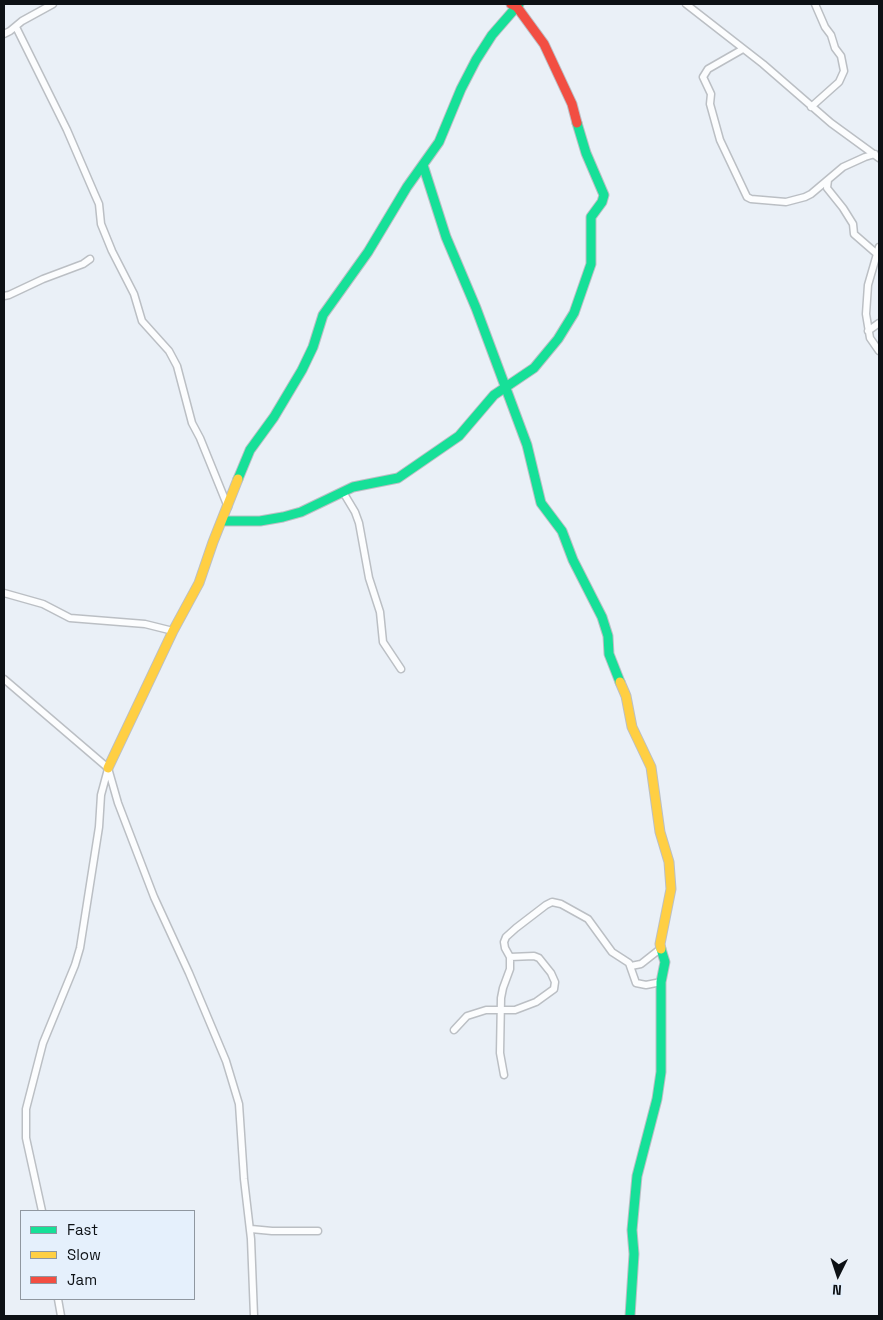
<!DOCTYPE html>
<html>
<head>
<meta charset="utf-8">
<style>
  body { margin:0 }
  #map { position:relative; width:883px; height:1320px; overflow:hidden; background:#eaf0f7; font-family:"Space Grotesk",sans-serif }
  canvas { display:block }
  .frame { position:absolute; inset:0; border:5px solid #0d1115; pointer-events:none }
  .legend { position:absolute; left:20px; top:1210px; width:175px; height:90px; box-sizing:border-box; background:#e5f0fc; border:1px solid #8f97a0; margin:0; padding:6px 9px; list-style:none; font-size:15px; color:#0d1115 }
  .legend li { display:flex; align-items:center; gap:10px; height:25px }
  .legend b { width:25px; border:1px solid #8f97a0 }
  .north { position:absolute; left:813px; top:1250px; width:50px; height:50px; -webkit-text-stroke:4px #e5f0fc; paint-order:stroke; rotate:184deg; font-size:14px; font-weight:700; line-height:20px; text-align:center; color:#0d1115 }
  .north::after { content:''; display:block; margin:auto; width:18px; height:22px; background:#0d1115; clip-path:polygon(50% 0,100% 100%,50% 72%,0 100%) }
</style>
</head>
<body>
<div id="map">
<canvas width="883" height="1320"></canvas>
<div class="frame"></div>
<ul class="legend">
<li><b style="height:6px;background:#16e098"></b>Fast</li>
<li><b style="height:6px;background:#ffcf43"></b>Slow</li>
<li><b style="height:6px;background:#f24e42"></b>Jam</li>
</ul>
<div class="north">N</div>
</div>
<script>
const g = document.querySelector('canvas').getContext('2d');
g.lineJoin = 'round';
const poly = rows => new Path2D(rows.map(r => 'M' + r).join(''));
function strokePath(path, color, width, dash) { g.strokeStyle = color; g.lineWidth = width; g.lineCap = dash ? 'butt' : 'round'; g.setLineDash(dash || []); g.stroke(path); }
const street = poly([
  [686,4,763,64,831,123,879,158],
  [16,27,67,130,95,195,99,204,101,224,112,251,134,294,142,321,169,351,177,366,192,423,200,438,228,507],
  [4,34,10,31,22,21,53,4],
  [743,49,708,69,703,77,711,94,710,104,720,140,747,197,751,199,786,202,805,197,811,194,843,167,865,157,875,154],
  [811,107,839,82,844,71,841,56,835,48,831,35,825,27,815,4],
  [828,180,827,188,843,208,853,224,854,234,877,254],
  [879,247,868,285,866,314,870,338,879,351],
  [4,296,9,295,43,279,83,264,90,259],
  [868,331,879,323],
  [343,492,355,512,359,523,369,578,380,612,383,642,401,669],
  [4,593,43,604,70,618,145,624,173,631],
  [4,679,108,768,118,803,154,897,189,973,226,1061,239,1104,244,1179,251,1239,254,1316],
  [631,966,641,964,660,949],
  [454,1030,467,1016,486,1010,515,1010,536,1002,554,989,555,982,551,973,539,958,534,956,510,957],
  [504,1075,500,1053,501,998,503,988,510,969,510,957,505,948,504,942,506,937,516,928,546,905,552,902,561,904,588,919,612,952,629,963,636,983,646,985,661,982],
  [42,1211,26,1138,26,1109,43,1043,75,965,80,948,99,827,101,795,108,769],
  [251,1229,272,1231,318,1231],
  [58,1299,61,1316]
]);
const fast = poly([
  [423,165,446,237,476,308,527,445,541,503,562,531,573,560,602,617,608,636,609,654,620,682],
  [238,479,250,450,274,417,302,370,313,347,323,315,368,252,407,187,439,142,461,89,476,60,492,35,519,4],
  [222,521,260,521,283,517,301,512,353,487,398,478,459,436,494,395,534,368,558,339,574,313,591,264,591,217,602,202,604,195,586,153,577,123],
  [630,1316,634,1254,632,1230,637,1176,657,1099,661,1072,661,982,665,962,661,949]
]);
const slow = poly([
  [620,682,626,696,632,727,651,767,660,832,669,862,671,889,660,944,661,949],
  [108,768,173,631,199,583,213,542,238,479]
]);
const jam = poly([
  [511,4,517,7,544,44,572,104,577,123]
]);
strokePath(street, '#bbbfc4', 9);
strokePath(fast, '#bbbfc4', 11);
strokePath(slow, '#bbbfc4', 11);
strokePath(jam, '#bbbfc4', 11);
strokePath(street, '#fcfdfe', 6);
strokePath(fast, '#16e098', 9);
strokePath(slow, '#ffcf43', 9);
strokePath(jam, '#f24e42', 9);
</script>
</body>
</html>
